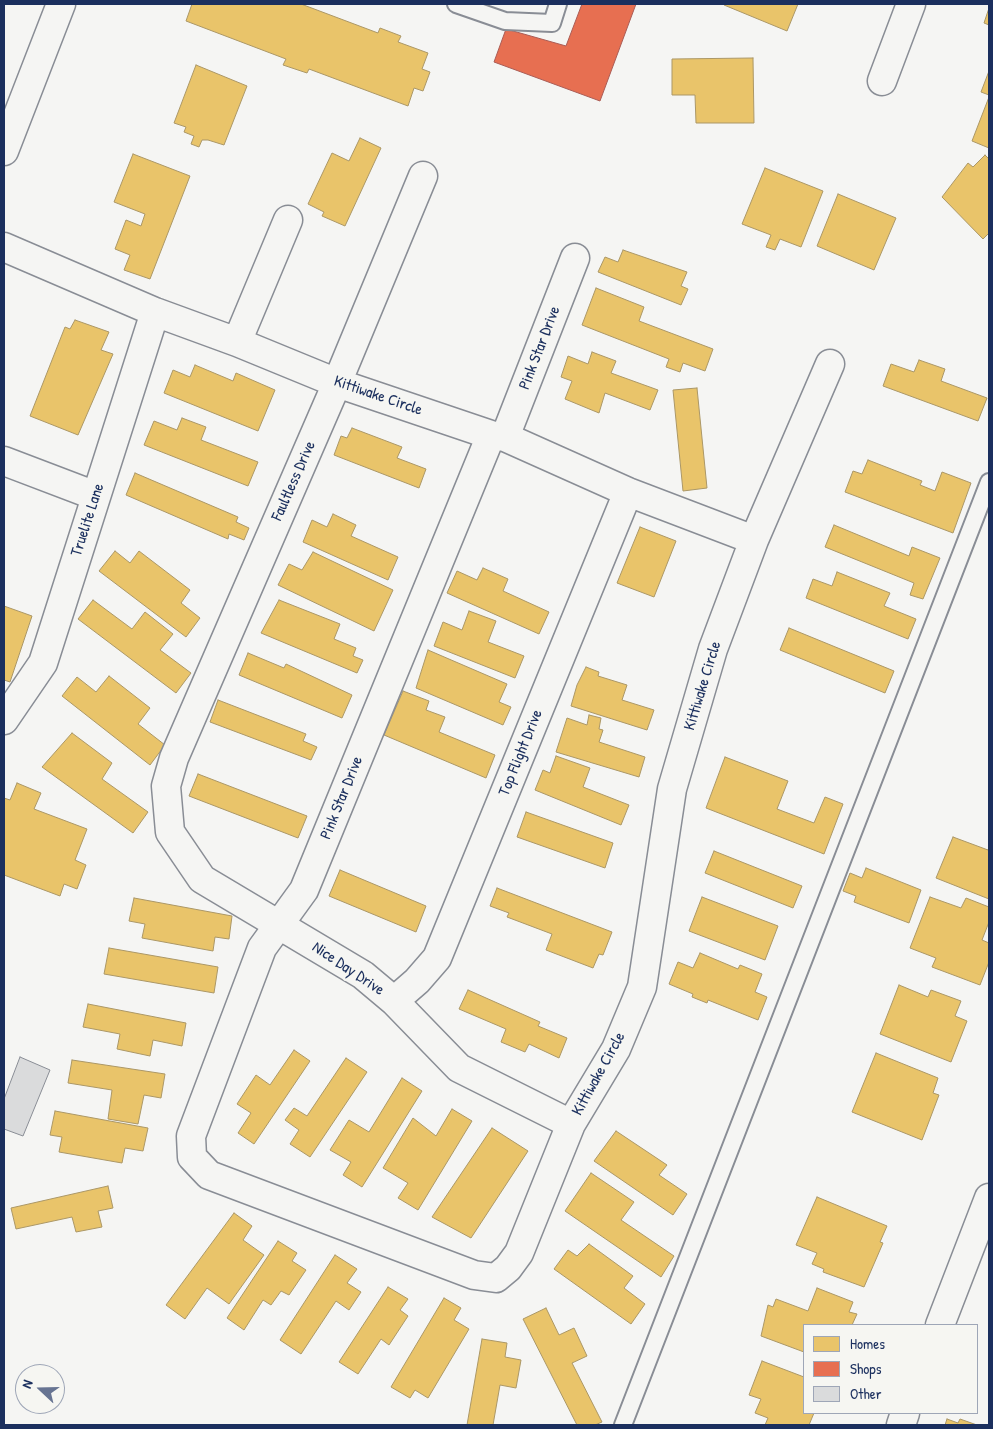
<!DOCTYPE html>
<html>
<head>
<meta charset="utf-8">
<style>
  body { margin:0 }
  #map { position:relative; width:993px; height:1429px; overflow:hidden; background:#f5f5f3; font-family:"Patrick Hand",sans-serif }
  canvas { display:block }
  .frame { position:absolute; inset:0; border:5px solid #1b2f5e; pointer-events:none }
  .legend { position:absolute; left:803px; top:1324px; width:175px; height:90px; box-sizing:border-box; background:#f6f6f2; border:1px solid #9ea6b7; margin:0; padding:6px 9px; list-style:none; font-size:15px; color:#1b2f5e }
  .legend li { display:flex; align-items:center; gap:10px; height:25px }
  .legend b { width:25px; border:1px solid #9ea6b7 }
  .north { position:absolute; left:15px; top:1364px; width:50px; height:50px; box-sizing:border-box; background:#f6f6f2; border:1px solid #9ea6b7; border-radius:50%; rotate:291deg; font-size:14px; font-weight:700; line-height:20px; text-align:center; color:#1b2f5e }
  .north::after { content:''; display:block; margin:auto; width:18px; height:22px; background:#677492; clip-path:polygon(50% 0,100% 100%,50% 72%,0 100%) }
</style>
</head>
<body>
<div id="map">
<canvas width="993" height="1429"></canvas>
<div class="frame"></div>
<ul class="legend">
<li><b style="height:14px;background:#e9c46a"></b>Homes</li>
<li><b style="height:14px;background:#e76f51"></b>Shops</li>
<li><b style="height:14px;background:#dadbdc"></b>Other</li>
</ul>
<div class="north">N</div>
</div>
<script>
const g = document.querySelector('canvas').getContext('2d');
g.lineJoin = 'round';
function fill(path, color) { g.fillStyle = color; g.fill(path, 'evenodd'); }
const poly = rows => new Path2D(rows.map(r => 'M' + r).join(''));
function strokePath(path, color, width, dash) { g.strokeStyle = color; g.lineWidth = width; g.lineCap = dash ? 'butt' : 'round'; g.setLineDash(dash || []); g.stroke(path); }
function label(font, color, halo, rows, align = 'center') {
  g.font = font + ' "Patrick Hand",sans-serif'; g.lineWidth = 5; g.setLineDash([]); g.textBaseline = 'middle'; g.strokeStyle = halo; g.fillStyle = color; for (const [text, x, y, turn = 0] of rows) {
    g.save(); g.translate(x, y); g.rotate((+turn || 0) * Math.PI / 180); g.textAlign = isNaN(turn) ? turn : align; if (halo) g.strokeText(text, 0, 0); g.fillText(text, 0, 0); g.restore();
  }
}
const homes = poly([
  [192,4,301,4,378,33,380,28,401,36,398,42,428,53,422,69,430,72,423,91,414,88,408,106,309,69,307,73,283,65,286,59,186,21,192,4],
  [725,4,798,4,787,31,724,5,725,4],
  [989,8,989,25,984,23,989,8],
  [753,58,754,123,696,123,695,95,672,95,672,59,753,58],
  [196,65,247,86,224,145,208,140,202,140,199,147,191,144,194,136,184,132,186,127,174,123,196,65],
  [989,71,989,95,981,92,989,71],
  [989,97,989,148,972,141,989,97],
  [360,138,381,148,345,226,322,216,324,212,308,204,332,153,349,161,360,138],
  [133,154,190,176,150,279,124,270,130,255,115,249,126,220,141,226,145,214,114,202,133,154],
  [985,155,989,159,989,233,983,239,942,197,968,163,973,167,985,155],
  [765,168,823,191,801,247,780,239,775,250,766,247,771,235,742,224,765,168],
  [838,194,896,218,874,270,817,246,838,194],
  [623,250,687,272,681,286,688,289,681,305,598,272,605,257,618,262,623,250],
  [596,288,644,307,639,321,713,349,705,371,683,363,680,372,666,367,669,359,582,325,596,288],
  [75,320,109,332,101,350,113,354,78,435,30,416,65,327,70,329,75,320],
  [592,352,616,361,611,373,658,390,650,410,605,393,599,413,565,399,572,381,561,377,568,356,588,364,592,352],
  [919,360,945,369,941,381,987,398,978,421,883,386,891,364,914,372,919,360],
  [195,365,233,381,236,373,275,390,258,431,164,393,173,370,190,377,195,365],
  [697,388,707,488,683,491,673,390,697,388],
  [182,418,206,427,201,440,258,462,248,486,144,445,154,421,177,430,182,418],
  [352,428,402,447,397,458,426,469,419,488,334,455,341,436,347,438,352,428],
  [868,460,922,481,920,485,935,491,942,472,971,483,953,533,845,492,853,471,862,474,868,460],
  [135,473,238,517,236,522,249,528,244,540,229,534,228,539,126,495,135,473],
  [333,514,356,525,351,536,398,557,388,580,303,542,312,520,327,527,333,514],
  [834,525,909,556,912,547,940,558,923,599,910,595,914,583,825,547,834,525],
  [640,527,676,541,654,597,617,583,640,527],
  [115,551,130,563,139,551,190,590,181,603,200,618,186,637,99,571,115,551],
  [313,552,393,590,374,631,278,585,289,564,302,570,313,552],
  [483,568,508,579,503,591,549,612,539,634,447,593,457,571,477,580,483,568],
  [837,572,890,593,884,606,916,619,908,639,806,598,813,579,832,586,837,572],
  [93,600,132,629,145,612,173,634,160,650,191,673,176,693,78,619,93,600],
  [279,600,340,624,334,639,356,648,353,656,363,660,357,673,261,633,279,600],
  [4,606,32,616,10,682,4,680,4,606],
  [469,611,496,621,488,642,524,656,515,678,434,646,443,622,462,630,469,611],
  [789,628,894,671,885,693,780,650,789,628],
  [428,650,507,684,499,702,511,707,503,725,416,688,428,650],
  [248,653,284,668,286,664,352,695,342,718,239,675,248,653],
  [586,667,599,672,598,676,627,685,622,700,654,710,647,730,571,706,577,685,586,667],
  [109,676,150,708,138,724,165,745,150,765,62,696,77,677,96,692,109,676],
  [403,691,429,701,426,710,445,717,439,732,495,755,486,778,384,735,403,691],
  [218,700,306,734,303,741,317,747,311,760,210,722,218,700],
  [589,715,601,718,599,729,603,730,599,742,645,757,639,777,556,752,567,718,587,725,589,715],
  [72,733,112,763,102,779,148,812,133,833,42,767,72,733],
  [556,756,590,768,583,787,629,805,621,825,535,790,543,770,550,773,556,756],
  [725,757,788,781,777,809,814,823,825,797,843,804,824,854,706,808,725,757],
  [198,774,307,816,298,838,189,796,198,774],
  [17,783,41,793,34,809,87,829,75,860,86,865,77,889,64,884,60,896,4,875,4,798,10,800,17,783],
  [526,812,613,843,605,868,517,837,526,812],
  [953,837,988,850,989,847,989,899,936,878,953,837],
  [714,851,802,886,793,908,705,873,714,851],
  [866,868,921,890,909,923,854,902,856,896,843,891,850,873,862,878,866,868],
  [340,870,426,906,416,932,329,896,340,870],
  [497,888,612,932,603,955,599,954,593,968,546,950,552,934,507,917,509,913,490,906,497,888],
  [702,897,778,926,765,960,689,931,702,897],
  [930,897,961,908,966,898,989,907,989,922,982,940,989,943,989,962,980,985,932,967,936,958,910,948,930,897],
  [134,898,232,916,229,939,215,937,213,951,142,938,145,924,129,921,134,898],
  [109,948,218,967,214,993,104,974,109,948],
  [700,953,738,969,740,965,762,974,755,992,767,997,758,1020,708,1000,707,1003,692,997,693,994,669,984,678,962,693,968,700,953],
  [899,985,928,997,931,990,961,1001,955,1016,967,1021,951,1062,880,1034,899,985],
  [468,990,540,1022,538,1026,567,1038,559,1058,529,1044,525,1052,501,1042,506,1029,459,1009,468,990],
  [88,1004,186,1023,182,1046,153,1040,150,1056,117,1049,120,1034,83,1027,88,1004],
  [294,1050,310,1061,254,1144,238,1133,251,1113,237,1104,256,1075,270,1085,294,1050],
  [876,1053,938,1078,933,1093,939,1095,922,1140,852,1112,876,1053],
  [346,1058,367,1072,310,1157,290,1144,299,1130,285,1120,294,1108,307,1116,346,1058],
  [72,1060,165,1074,161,1098,144,1095,138,1124,108,1119,112,1090,68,1083,72,1060],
  [402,1078,422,1091,362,1187,343,1175,351,1162,330,1150,349,1120,369,1132,402,1078],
  [452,1109,472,1121,418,1210,398,1198,408,1183,383,1168,413,1118,436,1136,452,1109],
  [55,1111,148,1128,143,1151,125,1148,122,1163,59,1152,62,1137,50,1135,55,1111],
  [492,1128,528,1151,471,1238,432,1217,492,1128],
  [616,1131,667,1165,659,1175,687,1194,673,1215,594,1161,616,1131],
  [591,1173,634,1202,621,1220,674,1256,661,1277,565,1211,591,1173],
  [108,1186,113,1208,98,1211,102,1227,76,1232,72,1217,16,1229,11,1208,108,1186],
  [817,1197,887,1226,880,1242,883,1243,864,1287,823,1272,824,1269,812,1264,817,1253,796,1245,817,1197],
  [234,1213,252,1226,243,1240,264,1255,229,1304,207,1288,185,1319,166,1305,234,1213],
  [278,1241,297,1253,292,1261,306,1270,289,1295,281,1291,271,1305,263,1300,244,1330,227,1318,278,1241],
  [589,1244,633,1276,624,1288,645,1304,631,1324,554,1269,568,1250,577,1256,589,1244],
  [335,1255,357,1269,347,1283,361,1292,349,1310,336,1301,301,1354,280,1340,335,1255],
  [388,1287,408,1299,400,1310,408,1316,389,1345,381,1339,358,1374,339,1362,388,1287],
  [817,1288,853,1302,849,1312,857,1314,852,1325,804,1325,804,1352,761,1336,768,1305,773,1307,776,1299,808,1311,817,1288],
  [444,1298,461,1308,454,1320,469,1329,428,1398,415,1390,410,1398,391,1387,444,1298],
  [546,1308,559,1335,574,1328,587,1356,572,1363,602,1422,595,1425,577,1425,523,1319,546,1308],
  [482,1339,507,1343,505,1357,521,1360,516,1388,500,1385,493,1425,467,1425,482,1339],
  [762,1361,804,1377,804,1413,814,1413,809,1425,765,1425,768,1418,755,1413,761,1399,749,1395,762,1361],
  [947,1419,958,1423,960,1419,977,1425,945,1425,947,1419]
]);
fill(homes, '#e9c46a');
strokePath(homes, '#ab9766', 1);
const shops = poly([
  [582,4,636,4,600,101,494,62,506,29,566,46,582,4]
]);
fill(shops, '#e76f51');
strokePath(shops, '#aa5c55', 1);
const building = poly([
  [20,1057,50,1070,23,1136,4,1129,4,1099,20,1057]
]);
fill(building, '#dadbdc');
strokePath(building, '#898d95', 1);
const lane = poly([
  [456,4,505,21,552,23,558,4],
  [623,1425,989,482]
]);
const street = poly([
  [882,81,911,4],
  [423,176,337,383,174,758,166,786,170,832,202,879,363,975,394,1001,459,1068,571,1124],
  [4,247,155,312,237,342,337,383,491,435,505,437,628,492,754,540],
  [237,342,288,220],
  [491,435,304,890,262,948,191,1136,192,1157,209,1175,474,1275,496,1278,508,1268,519,1253,571,1124,616,1049,642,987,672,789,713,649,754,540,830,364],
  [505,437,575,258],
  [4,461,96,496],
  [4,720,43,663,155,312],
  [394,1001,417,981,437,958,628,492],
  [940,1325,989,1198],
  [901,1425,905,1413]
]);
const secondary = poly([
  [4,151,61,4]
]);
strokePath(lane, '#898d95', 20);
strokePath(street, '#898d95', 31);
strokePath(secondary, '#898d95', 31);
strokePath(lane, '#f5f5f3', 16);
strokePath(street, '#f5f5f3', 28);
strokePath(secondary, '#f5f5f3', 28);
label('16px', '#1b2f5e', '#f6f6f2', [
  ["Pink Star Drive",540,348,-69],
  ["Kittiwake Circle",378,396,19],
  ["Faultless Drive",294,481,-66],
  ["Truelite Lane",88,520,-72],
  ["Kittiwake Circle",703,686,-73],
  ["Top Flight Drive",521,753,-68],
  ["Pink Star Drive",342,798,-68],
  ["Nice Day Drive",348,969,34],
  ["Kittiwake Circle",599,1074,-61]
]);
</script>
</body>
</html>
